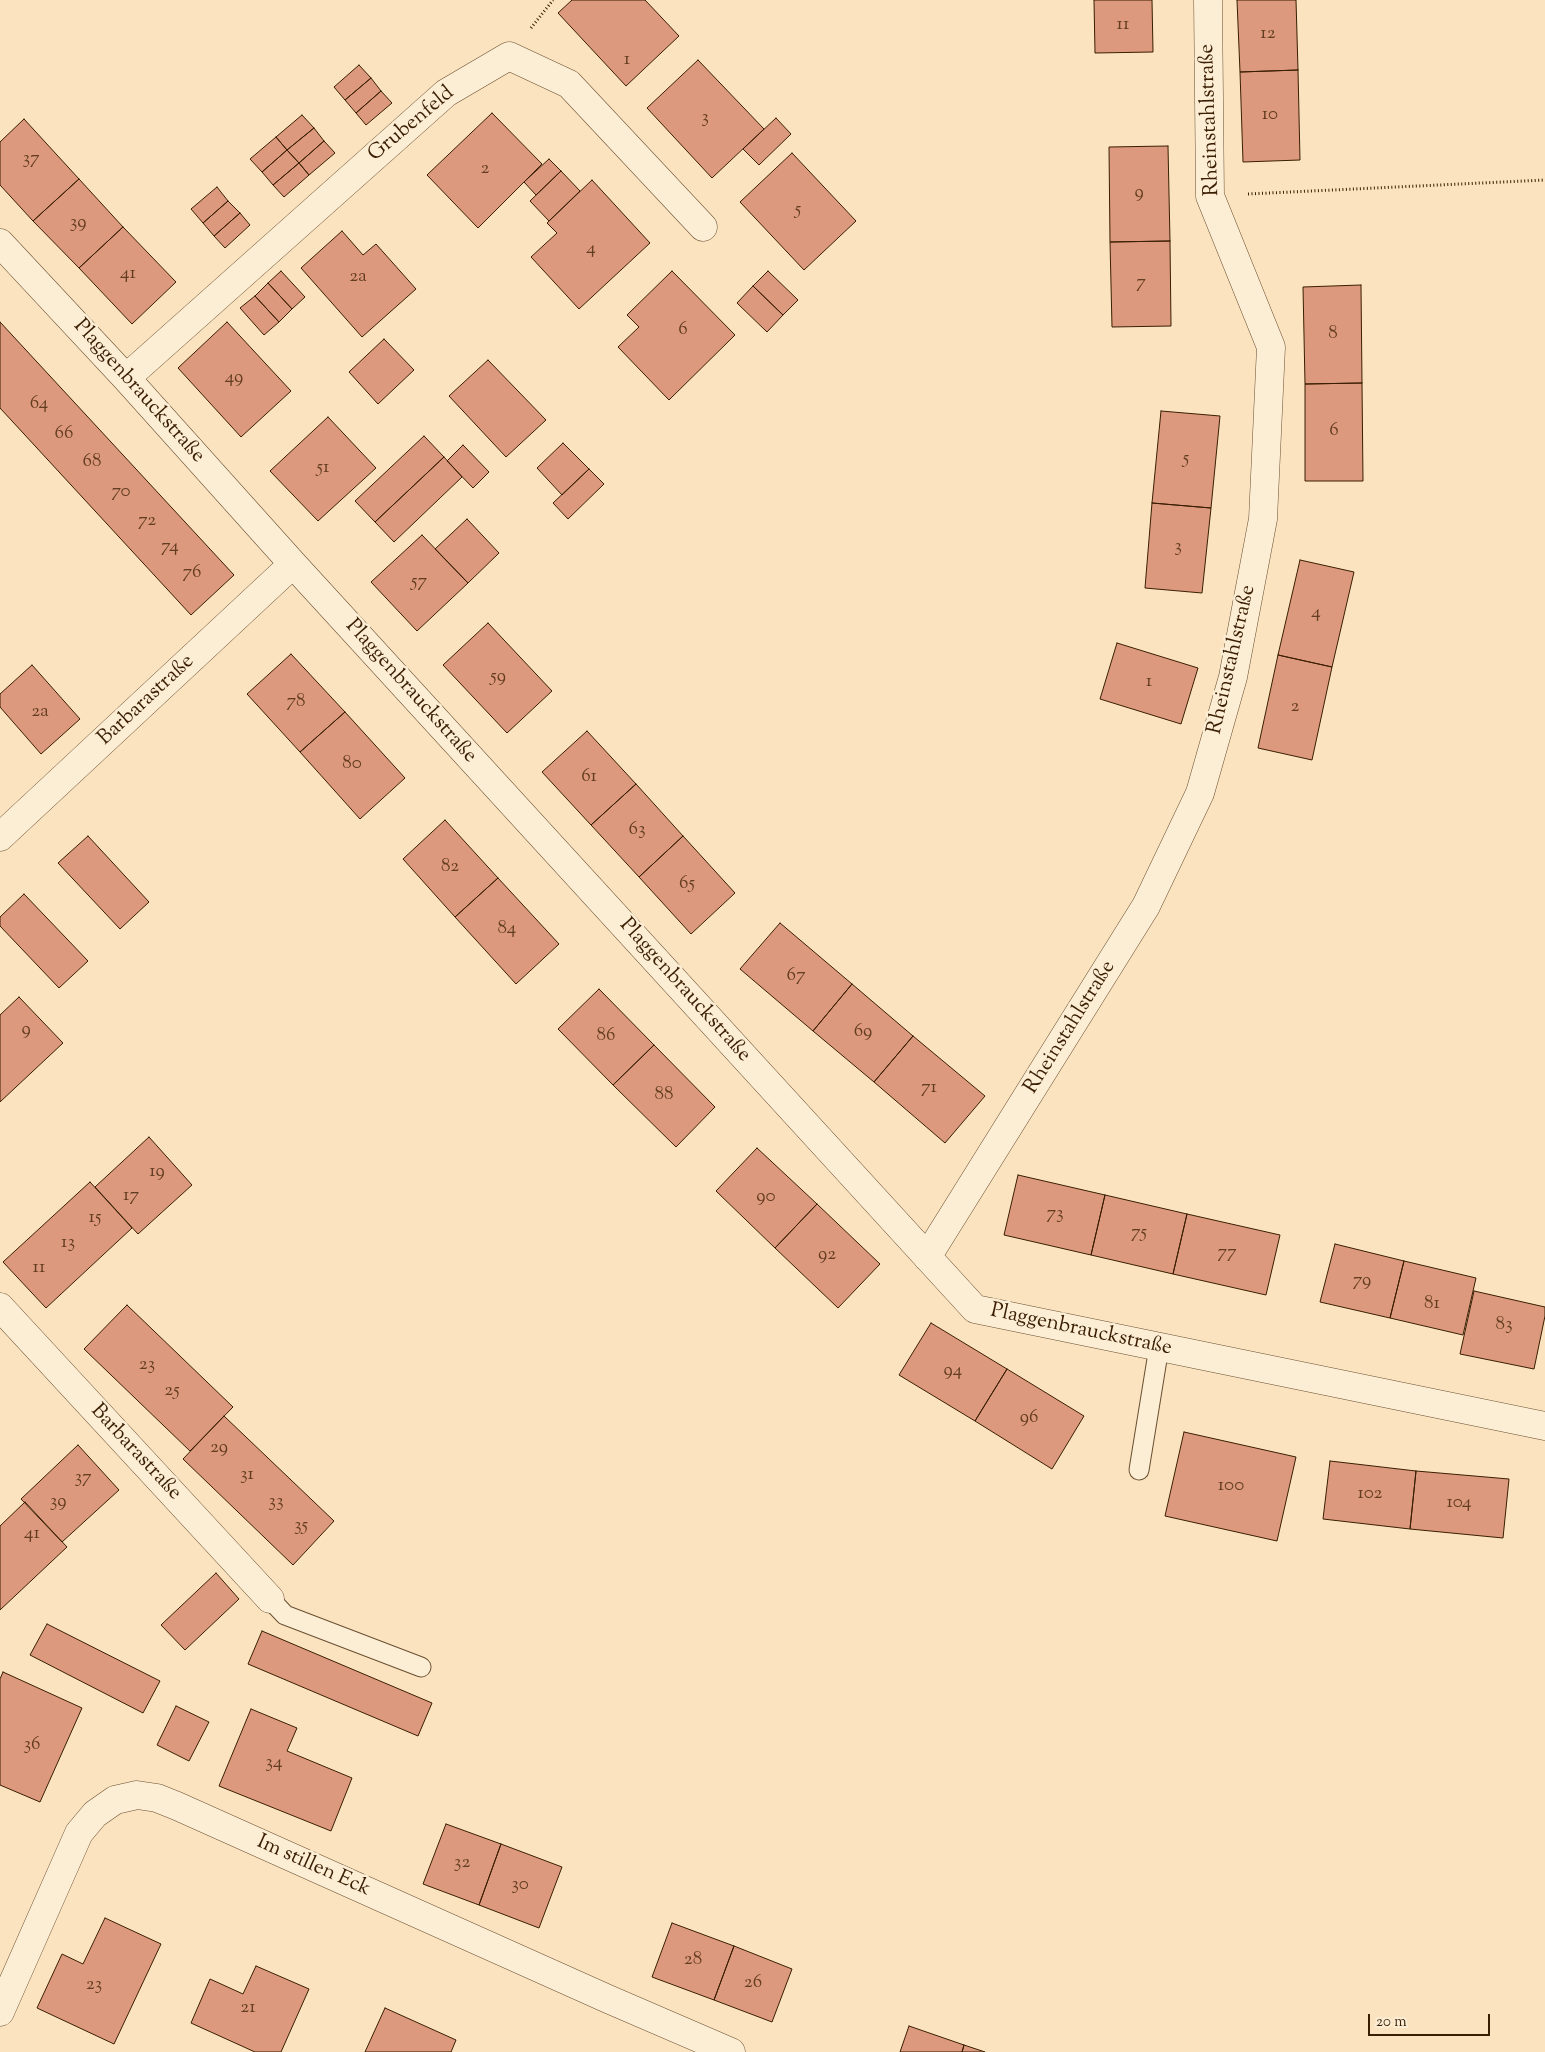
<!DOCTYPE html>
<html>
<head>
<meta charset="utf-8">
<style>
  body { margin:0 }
  #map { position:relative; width:1545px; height:2052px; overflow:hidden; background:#fae3be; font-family:"Sorts Mill Goudy",serif }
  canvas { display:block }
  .scale { position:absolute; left:1368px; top:2014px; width:122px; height:22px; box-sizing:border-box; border:2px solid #3a1e02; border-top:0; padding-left:6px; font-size:15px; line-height:18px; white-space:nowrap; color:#3a1e02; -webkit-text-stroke:4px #fcedd5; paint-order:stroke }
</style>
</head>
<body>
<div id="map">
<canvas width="1545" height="2052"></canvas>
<div class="scale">20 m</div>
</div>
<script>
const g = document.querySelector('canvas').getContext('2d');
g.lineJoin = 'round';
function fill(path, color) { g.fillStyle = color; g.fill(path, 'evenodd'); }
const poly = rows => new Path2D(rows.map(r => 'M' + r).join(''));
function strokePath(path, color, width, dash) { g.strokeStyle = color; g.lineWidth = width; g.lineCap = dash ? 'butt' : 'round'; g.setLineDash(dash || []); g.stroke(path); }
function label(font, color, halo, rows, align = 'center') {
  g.font = font + ' "Sorts Mill Goudy",serif'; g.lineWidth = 5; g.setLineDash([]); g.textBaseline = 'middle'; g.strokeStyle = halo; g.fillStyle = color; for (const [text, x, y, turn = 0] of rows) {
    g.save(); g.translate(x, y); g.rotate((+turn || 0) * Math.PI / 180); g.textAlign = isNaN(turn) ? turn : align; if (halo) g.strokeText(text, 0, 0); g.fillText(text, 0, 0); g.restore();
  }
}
const building = poly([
  [572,0,645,0,679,36,626,86,558,13,572,0],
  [1094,0,1152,0,1153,52,1095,53,1094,0],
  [1237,0,1296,0,1298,70,1240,72,1237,0],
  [698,60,764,129,712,178,647,108,698,60],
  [359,65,371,78,345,100,334,87,359,65],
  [1298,70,1300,160,1243,162,1240,72,1298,70],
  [371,78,381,91,356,113,345,100,371,78],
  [381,91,392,103,366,125,356,113,381,91],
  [492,113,542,164,478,228,427,175,492,113],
  [302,115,314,128,287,150,276,137,302,115],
  [776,118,791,134,759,165,743,149,776,118],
  [24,119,79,179,33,221,0,185,0,142,24,119],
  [314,128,324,141,299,163,287,150,314,128],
  [276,137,287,150,262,172,250,159,276,137],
  [324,141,335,153,309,175,299,163,324,141],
  [1168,146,1170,241,1110,242,1109,147,1168,146],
  [287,150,299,163,273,185,262,172,287,150],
  [792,153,856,221,804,270,740,202,792,153],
  [549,159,561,171,536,195,524,182,549,159],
  [299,163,309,175,284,197,273,185,299,163],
  [561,171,580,191,549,221,530,201,561,171],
  [79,179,123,227,79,268,33,221,79,179],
  [592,180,650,243,579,309,531,257,557,233,547,223,592,180],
  [217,187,228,201,203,223,191,209,217,187],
  [228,201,240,213,214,236,203,223,228,201],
  [240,213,250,225,225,248,214,236,240,213],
  [123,227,176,282,132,324,79,268,123,227],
  [342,231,363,255,376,244,416,289,362,337,301,268,342,231],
  [1170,241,1171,326,1112,327,1110,242,1170,241],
  [281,271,305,297,292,309,268,283,281,271],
  [672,271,735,335,669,400,618,347,639,327,627,315,672,271],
  [768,271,798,300,783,315,753,286,768,271],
  [268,283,292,309,279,322,255,296,268,283],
  [1361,285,1362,383,1305,384,1303,287,1361,285],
  [753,286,783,315,767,332,737,303,753,286],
  [255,296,279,322,264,335,240,308,255,296],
  [0,322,234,575,191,615,0,408,0,322],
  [227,322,291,391,241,437,178,368,227,322],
  [384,339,414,370,378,404,349,372,384,339],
  [488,360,546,420,506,457,449,396,488,360],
  [1362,383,1363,481,1305,481,1305,384,1362,383],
  [1161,411,1220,416,1211,508,1152,503,1161,411],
  [328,417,376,468,318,521,270,471,328,417],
  [424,436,444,457,375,522,355,501,424,436],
  [563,443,589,469,562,495,537,468,563,443],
  [463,445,489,472,473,488,447,461,463,445],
  [444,457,462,477,394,542,375,522,444,457],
  [589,469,604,484,568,519,553,503,589,469],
  [1152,503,1211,508,1202,593,1145,588,1152,503],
  [467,519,499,553,468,583,435,549,467,519],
  [422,535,468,583,417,631,371,582,422,535],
  [1300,560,1354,572,1332,667,1278,655,1300,560],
  [488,623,552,691,507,733,443,665,488,623],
  [1117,643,1198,668,1181,724,1100,699,1117,643],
  [291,654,345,712,300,752,247,694,291,654],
  [1278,655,1332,667,1312,760,1258,748,1278,655],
  [32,665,80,719,41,754,0,707,0,694,32,665],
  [345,712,405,778,360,819,300,752,345,712],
  [587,731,636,784,591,825,542,772,587,731],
  [636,784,683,836,639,877,591,825,636,784],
  [445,820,498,878,455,917,403,859,445,820],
  [88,836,149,902,120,929,58,863,88,836],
  [683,836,735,893,691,934,639,877,683,836],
  [498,878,559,944,516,984,455,917,498,878],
  [24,894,88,961,59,988,0,926,0,917,24,894],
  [780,923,852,984,813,1031,740,969,780,923],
  [852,984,913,1036,874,1082,813,1031,852,984],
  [599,989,654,1045,613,1085,558,1029,599,989],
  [19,997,63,1043,0,1102,0,1015,19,997],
  [913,1036,985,1096,945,1143,874,1082,913,1036],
  [654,1045,715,1107,676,1147,613,1085,654,1045],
  [149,1137,192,1185,138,1234,95,1187,149,1137],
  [757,1148,817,1204,775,1248,716,1191,757,1148],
  [1018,1175,1105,1195,1091,1255,1004,1235,1018,1175],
  [90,1182,132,1228,46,1308,3,1262,90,1182],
  [1105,1195,1187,1214,1173,1274,1091,1255,1105,1195],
  [817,1204,880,1264,838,1308,775,1248,817,1204],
  [1187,1214,1280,1235,1266,1295,1173,1274,1187,1214],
  [1335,1244,1404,1261,1390,1318,1320,1302,1335,1244],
  [1404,1261,1476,1278,1463,1335,1390,1318,1404,1261],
  [1474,1291,1545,1307,1545,1316,1534,1369,1460,1354,1474,1291],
  [127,1305,233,1407,190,1451,84,1349,127,1305],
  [931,1323,1007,1369,975,1421,899,1375,931,1323],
  [1007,1369,1084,1416,1052,1469,975,1421,1007,1369],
  [224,1416,334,1521,293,1565,183,1459,224,1416],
  [1184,1432,1296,1457,1277,1541,1165,1516,1184,1432],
  [78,1445,119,1490,62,1542,21,1499,78,1445],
  [1330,1461,1416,1471,1410,1529,1323,1519,1330,1461],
  [1416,1471,1509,1479,1503,1538,1410,1529,1416,1471],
  [25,1502,67,1547,0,1610,0,1526,25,1502],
  [216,1573,239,1599,185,1650,161,1625,216,1573],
  [47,1624,160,1681,143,1713,30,1655,47,1624],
  [262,1631,432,1703,418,1736,248,1664,262,1631],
  [3,1672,82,1708,40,1802,0,1785,0,1679,3,1672],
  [176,1706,209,1722,189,1761,157,1745,176,1706],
  [251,1709,297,1728,287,1751,352,1778,331,1831,219,1786,251,1709],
  [446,1824,501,1844,479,1905,423,1884,446,1824],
  [501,1844,562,1867,539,1928,479,1905,501,1844],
  [105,1918,161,1944,114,2044,37,2008,62,1954,83,1964,105,1918],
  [672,1923,734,1946,714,2000,652,1977,672,1923],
  [734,1946,792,1969,772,2022,714,2000,734,1946],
  [256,1966,309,1989,281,2052,255,2052,191,2023,210,1979,243,1994,256,1966],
  [385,2008,456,2040,451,2052,365,2052,385,2008],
  [909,2026,964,2045,962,2052,900,2052,909,2026],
  [964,2045,985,2052,962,2052,964,2045]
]);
fill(building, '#dd997d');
strokePath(building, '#3a1e02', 1);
const lane = poly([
  [1139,1470,1159,1347],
  [270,1599,285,1615,421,1667]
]);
const street = poly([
  [0,243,126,378,293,564,975,1309,1545,1426],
  [126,378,446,93,509,56,569,84,703,227],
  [0,837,293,564],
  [927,1257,1146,906,1200,793,1233,677,1263,519,1271,347,1210,196,1208,0],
  [0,1307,270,1599],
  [0,2012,79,1833,95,1814,115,1800,137,1795,157,1798,177,1806,608,1999,731,2052]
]);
strokePath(lane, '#6a4f31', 21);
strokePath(street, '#6a4f31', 29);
strokePath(poly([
  [531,28,553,0],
  [1248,194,1545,180]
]), '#3a1e02', 3, [1, 2.5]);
strokePath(lane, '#fcedd5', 19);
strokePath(street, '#fcedd5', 28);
label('19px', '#633d21', null, [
  ["11",1123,26],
  ["12",1268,35],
  ["1",627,61],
  ["10",1270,116],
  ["3",705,119],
  ["37",31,160],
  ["2",485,170],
  ["9",1139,194],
  ["5",798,211],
  ["39",78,224],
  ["4",591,250],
  ["41",128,275],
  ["2a",358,278],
  ["7",1141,284],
  ["6",683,331],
  ["8",1333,335],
  ["49",234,379],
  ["64",39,405],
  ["6",1334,432],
  ["66",64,435],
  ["5",1186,460],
  ["68",92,463],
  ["51",323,469],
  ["70",121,493],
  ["72",147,522],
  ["74",170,548],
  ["3",1178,548],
  ["76",192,574],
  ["57",419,583],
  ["4",1316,614],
  ["59",498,678],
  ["1",1149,683],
  ["78",296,703],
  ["2",1295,708],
  ["2a",40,713],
  ["80",352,765],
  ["61",589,778],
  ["63",637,831],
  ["82",450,868],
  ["65",687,885],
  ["84",507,930],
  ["67",796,977],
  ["9",26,1031],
  ["69",863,1033],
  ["86",606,1037],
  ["71",929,1089],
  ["88",664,1096],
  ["19",157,1173],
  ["17",131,1197],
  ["90",766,1198],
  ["73",1055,1215],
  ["15",95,1219],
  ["75",1139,1234],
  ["13",68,1244],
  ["77",1227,1254],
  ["92",827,1256],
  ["11",39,1269],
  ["79",1362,1282],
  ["81",1432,1305],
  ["83",1504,1326],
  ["23",147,1366],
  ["94",953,1372],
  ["25",172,1392],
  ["96",1029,1419],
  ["29",219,1449],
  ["31",247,1476],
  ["37",83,1479],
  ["100",1231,1487],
  ["102",1370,1495],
  ["39",58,1503],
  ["33",276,1503],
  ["104",1459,1504],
  ["35",301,1527],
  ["41",32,1535],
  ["36",32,1746],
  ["34",274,1764],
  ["32",462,1864],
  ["30",520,1886],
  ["28",693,1961],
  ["26",753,1984],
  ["23",94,1986],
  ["21",248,2009]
]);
label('21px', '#3a1e02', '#fcedd5', [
  ["Rheinstahlstraße",1211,120,-92],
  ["Grubenfeld",412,125,-40],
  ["Plaggenbrauckstraße",138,392,48],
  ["Rheinstahlstraße",1233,660,-77],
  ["Plaggenbrauckstraße",410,692,48],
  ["Barbarastraße",147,701,-43],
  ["Plaggenbrauckstraße",684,991,48],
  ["Rheinstahlstraße",1071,1028,-58],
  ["Plaggenbrauckstraße",1081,1331,12],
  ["Barbarastraße",135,1453,47],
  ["Im stillen Eck",313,1867,24]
]);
</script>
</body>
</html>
